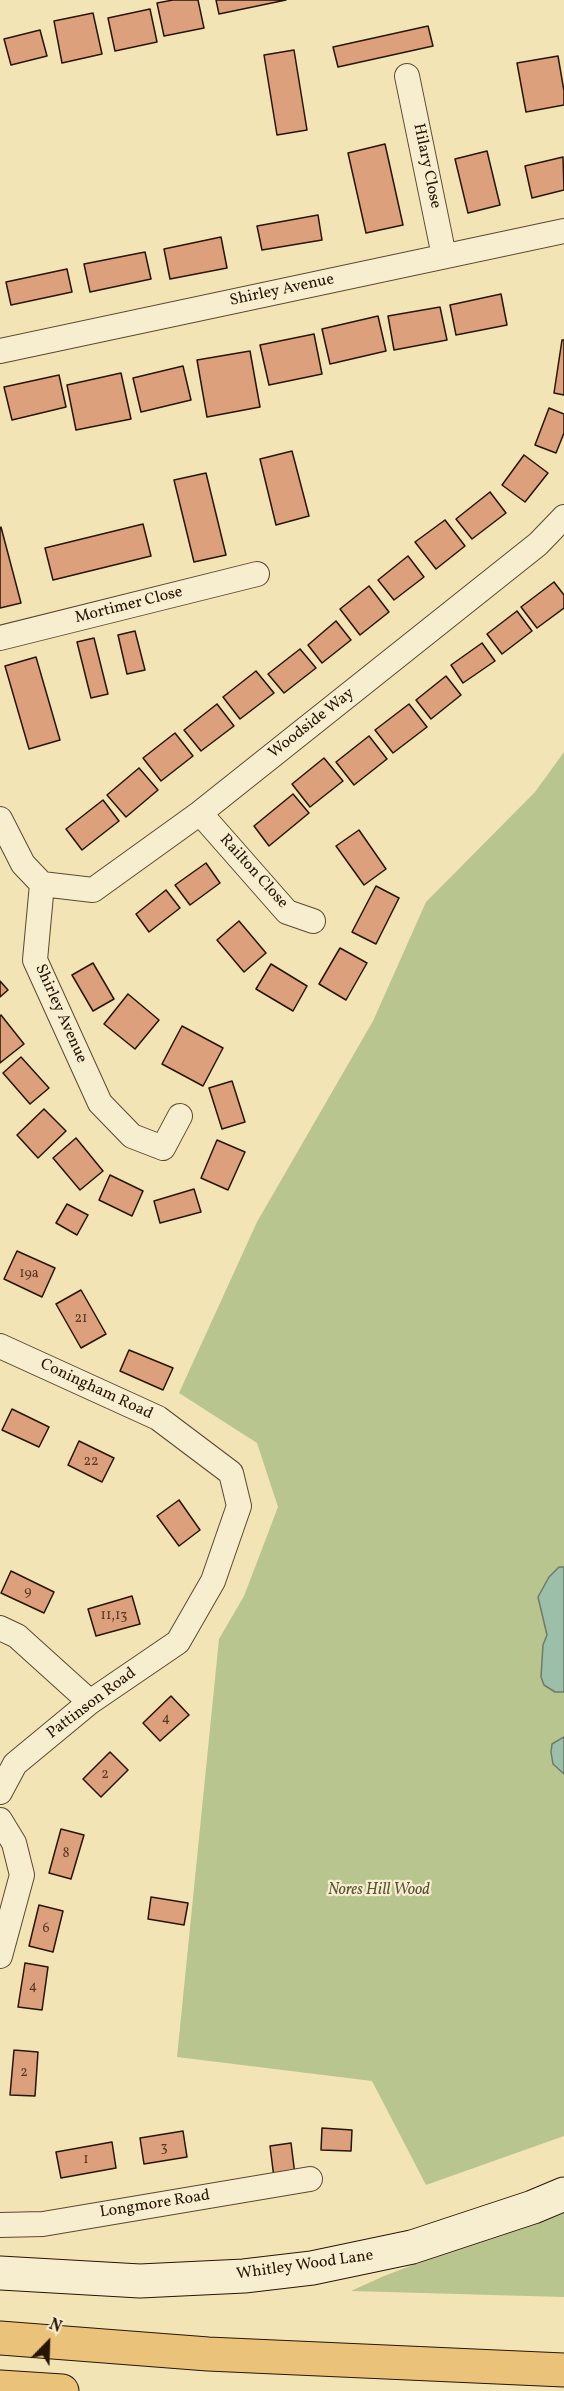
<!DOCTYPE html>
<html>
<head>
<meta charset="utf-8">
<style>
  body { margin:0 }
  #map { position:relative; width:564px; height:2391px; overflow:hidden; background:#f3e4b5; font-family:Vollkorn,serif }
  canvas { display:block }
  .north { position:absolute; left:18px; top:2313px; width:60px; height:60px; -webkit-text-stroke:4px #f7edcf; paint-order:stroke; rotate:23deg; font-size:16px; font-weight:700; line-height:24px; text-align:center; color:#271504 }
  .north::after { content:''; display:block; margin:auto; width:21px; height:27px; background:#271504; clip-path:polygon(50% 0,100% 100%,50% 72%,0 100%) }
</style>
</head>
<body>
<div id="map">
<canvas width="564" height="2391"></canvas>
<div class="north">N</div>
</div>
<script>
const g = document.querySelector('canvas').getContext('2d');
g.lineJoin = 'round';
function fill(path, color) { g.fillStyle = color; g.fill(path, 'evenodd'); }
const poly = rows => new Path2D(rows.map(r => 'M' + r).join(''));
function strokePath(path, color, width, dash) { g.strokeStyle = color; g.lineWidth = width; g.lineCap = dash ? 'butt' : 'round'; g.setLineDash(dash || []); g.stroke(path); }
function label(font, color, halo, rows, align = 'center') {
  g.font = font + ' Vollkorn,serif'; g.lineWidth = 4.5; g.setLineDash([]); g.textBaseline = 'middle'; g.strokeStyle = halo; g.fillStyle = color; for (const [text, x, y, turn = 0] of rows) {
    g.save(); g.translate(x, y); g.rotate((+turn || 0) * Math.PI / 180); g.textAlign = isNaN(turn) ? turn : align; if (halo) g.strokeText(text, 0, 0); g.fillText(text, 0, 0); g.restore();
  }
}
fill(poly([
  [564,752,564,2136,426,2185,372,2081,177,2057,219,1639,244,1596,278,1507,257,1443,179,1393,257,1222,373,1021,426,902,535,792],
  [564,2207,564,2297,351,2291,384,2276]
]), '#b9c58f');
const water = poly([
  [559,1567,564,1567,564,1692,555,1692,544,1685,541,1677,543,1645,547,1635,538,1597,549,1577,559,1567],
  [564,1737,564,1774,553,1764,551,1752,552,1744,564,1737]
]);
fill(water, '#9cbfaa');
strokePath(water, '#6d7b68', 1.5);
const building = poly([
  [173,0,198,0,204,28,164,36,157,3,173,0],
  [216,0,286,0,219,14,216,0],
  [150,9,157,42,115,51,108,18,150,9],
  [93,13,102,54,62,63,54,21,93,13],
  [428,26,433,46,338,67,333,47,428,26],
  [40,30,47,56,11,65,4,39,40,30],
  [294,50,307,130,277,135,264,55,294,50],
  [558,56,564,91,564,105,526,112,517,63,558,56],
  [385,144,403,225,366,233,348,153,385,144],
  [487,151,500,205,468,213,455,159,487,151],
  [563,157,564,190,532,198,525,166,563,157],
  [318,215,322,240,262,250,257,226,318,215],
  [221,237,227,268,170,279,164,249,221,237],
  [145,252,151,279,90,292,84,264,145,252],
  [67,269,72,292,11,305,6,282,67,269],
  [501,294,507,325,456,335,450,305,501,294],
  [440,307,447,340,394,350,388,316,440,307],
  [378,316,386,351,330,364,322,329,378,316],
  [314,334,322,374,269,385,260,345,314,334],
  [562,340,564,340,564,395,554,393,562,340],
  [250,351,260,407,207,417,197,360,250,351],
  [183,366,191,400,141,412,133,378,183,366],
  [121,373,131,419,76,430,67,385,121,373],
  [59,375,66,407,12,420,4,387,59,375],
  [549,408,564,414,564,433,556,453,535,445,549,408],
  [292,451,309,516,276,525,260,459,292,451],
  [524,455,548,473,525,502,502,485,524,455],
  [206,473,226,555,194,562,174,480,206,473],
  [490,492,506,513,472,539,456,519,490,492],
  [445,520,465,546,436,569,415,542,445,520],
  [143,524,151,556,53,580,45,548,143,524],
  [1,527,21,603,0,608,0,528,1,527],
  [408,556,424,577,394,600,378,580,408,556],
  [554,582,564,595,564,608,537,628,521,607,554,582],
  [369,586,389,612,360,635,340,609,369,586],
  [517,611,532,631,502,654,487,634,517,611],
  [336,621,351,640,322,663,308,645,336,621],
  [135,631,145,670,127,674,118,635,135,631],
  [94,638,108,694,91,698,77,642,94,638],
  [482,643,495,661,463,683,451,665,482,643],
  [300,649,316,668,284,693,268,674,300,649],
  [36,657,60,740,29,749,5,666,36,657],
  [256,671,274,693,240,719,223,697,256,671],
  [446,676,461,695,431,719,416,700,446,676],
  [217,704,234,726,201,751,184,730,217,704],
  [409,704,427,727,393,753,375,730,409,704],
  [175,733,193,756,161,781,143,758,175,733],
  [369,736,387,759,354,785,336,762,369,736],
  [324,758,343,781,310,807,292,784,324,758],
  [139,768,158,790,126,817,107,795,139,768],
  [293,794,309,813,269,846,254,826,293,794],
  [103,800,119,821,82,850,66,829,103,800],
  [359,830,386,869,364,885,336,846,359,830],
  [206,863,220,883,190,905,175,885,206,863],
  [376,886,399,898,376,944,352,932,376,886],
  [166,890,180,908,149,932,136,914,166,890],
  [239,921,266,953,244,972,217,940,239,921],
  [340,948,367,963,346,1000,319,984,340,948],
  [93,963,114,999,93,1011,72,975,93,963],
  [271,964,307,986,293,1011,256,989,271,964],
  [0,981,8,990,0,997,0,981],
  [128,994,159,1020,135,1049,104,1024,128,994],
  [1,1015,24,1044,0,1063,0,1016,1,1015],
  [182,1026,223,1048,203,1086,162,1064,182,1026],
  [21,1057,49,1088,30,1104,3,1073,21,1057],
  [232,1081,245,1122,222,1129,209,1088,232,1081],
  [44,1109,66,1131,38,1158,17,1135,44,1109],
  [76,1138,103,1171,80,1190,53,1158,76,1138],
  [217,1140,245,1152,228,1190,201,1178,217,1140],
  [110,1175,143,1191,132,1216,99,1200,110,1175],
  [194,1189,201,1212,160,1223,154,1201,194,1189],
  [67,1204,88,1215,77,1235,56,1223,67,1204],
  [17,1251,55,1268,42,1297,4,1279,17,1251],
  [81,1290,106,1334,81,1348,56,1304,81,1290],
  [129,1350,173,1368,163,1390,120,1371,129,1350],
  [12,1409,49,1427,39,1447,2,1430,12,1409],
  [79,1441,114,1458,102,1482,68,1465,79,1441],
  [179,1500,200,1530,179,1546,157,1516,179,1500],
  [11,1571,54,1592,44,1613,1,1593,11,1571],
  [132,1596,140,1624,96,1636,88,1609,132,1596],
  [171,1696,189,1715,160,1741,143,1723,171,1696],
  [110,1752,128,1770,101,1797,83,1779,110,1752],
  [61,1829,84,1835,71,1879,49,1873,61,1829],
  [151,1897,188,1903,184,1925,148,1919,151,1897],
  [39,1905,63,1911,53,1952,29,1946,39,1905],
  [25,1963,48,1967,42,2010,18,2007,25,1963],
  [14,2050,38,2052,35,2096,10,2095,14,2050],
  [322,2128,352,2130,351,2151,321,2150,322,2128],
  [183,2131,187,2157,144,2164,140,2138,183,2131],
  [112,2142,116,2168,61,2178,56,2152,112,2142],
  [291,2143,295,2175,274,2178,270,2146,291,2143]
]);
fill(building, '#dca07d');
strokePath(building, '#271504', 1.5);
const street = poly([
  [407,76,444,256],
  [0,351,564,231],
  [0,638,257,574],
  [200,813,287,912,313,921],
  [0,819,23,864,42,884,35,960,100,1103,132,1136,163,1148,180,1116],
  [42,884,93,890,200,813,538,544,564,517],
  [0,1346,158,1418,231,1473,239,1506,213,1581,178,1642,90,1702,15,1764,0,1792],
  [0,1628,17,1636,90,1702],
  [0,1820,14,1843,22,1875,0,1956],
  [0,2225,43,2224,310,2179]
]);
const secondary = poly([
  [0,2273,140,2281,244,2276,312,2268,412,2247,533,2207,564,2194]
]);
const highway = poly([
  [0,2338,208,2354,564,2370],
  [0,2387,62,2391]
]);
strokePath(street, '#5a4930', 26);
strokePath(secondary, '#271504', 35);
strokePath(highway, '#271504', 35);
strokePath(street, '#f7edcf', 24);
strokePath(secondary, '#f7edcf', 33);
strokePath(highway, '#eac27a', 33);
label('14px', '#543822', null, [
  ["19a",29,1274],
  ["21",81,1319],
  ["22",91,1462],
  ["9",28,1592],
  ["11,13",114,1616],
  ["4",166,1719],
  ["2",105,1775],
  ["8",66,1854],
  ["6",46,1929],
  ["4",33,1987],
  ["2",24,2073],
  ["3",164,2148],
  ["1",86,2160]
]);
label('16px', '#271504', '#f7edcf', [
  ["Hilary Close",426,166,78],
  ["Shirley Avenue",282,291,-12],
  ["Mortimer Close",129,606,-14],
  ["Woodside Way",312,724,-38],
  ["Railton Close",253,872,48],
  ["Shirley Avenue",60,1014,66],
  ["Coningham Road",96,1390,25],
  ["Pattinson Road",92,1704,-37],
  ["Longmore Road",155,2205,-9],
  ["Whitley Wood Lane",305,2266,-8]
]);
label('italic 16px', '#5a5335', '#f7edcf', [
  ["Nores Hill Wood",379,1891]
]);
</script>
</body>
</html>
